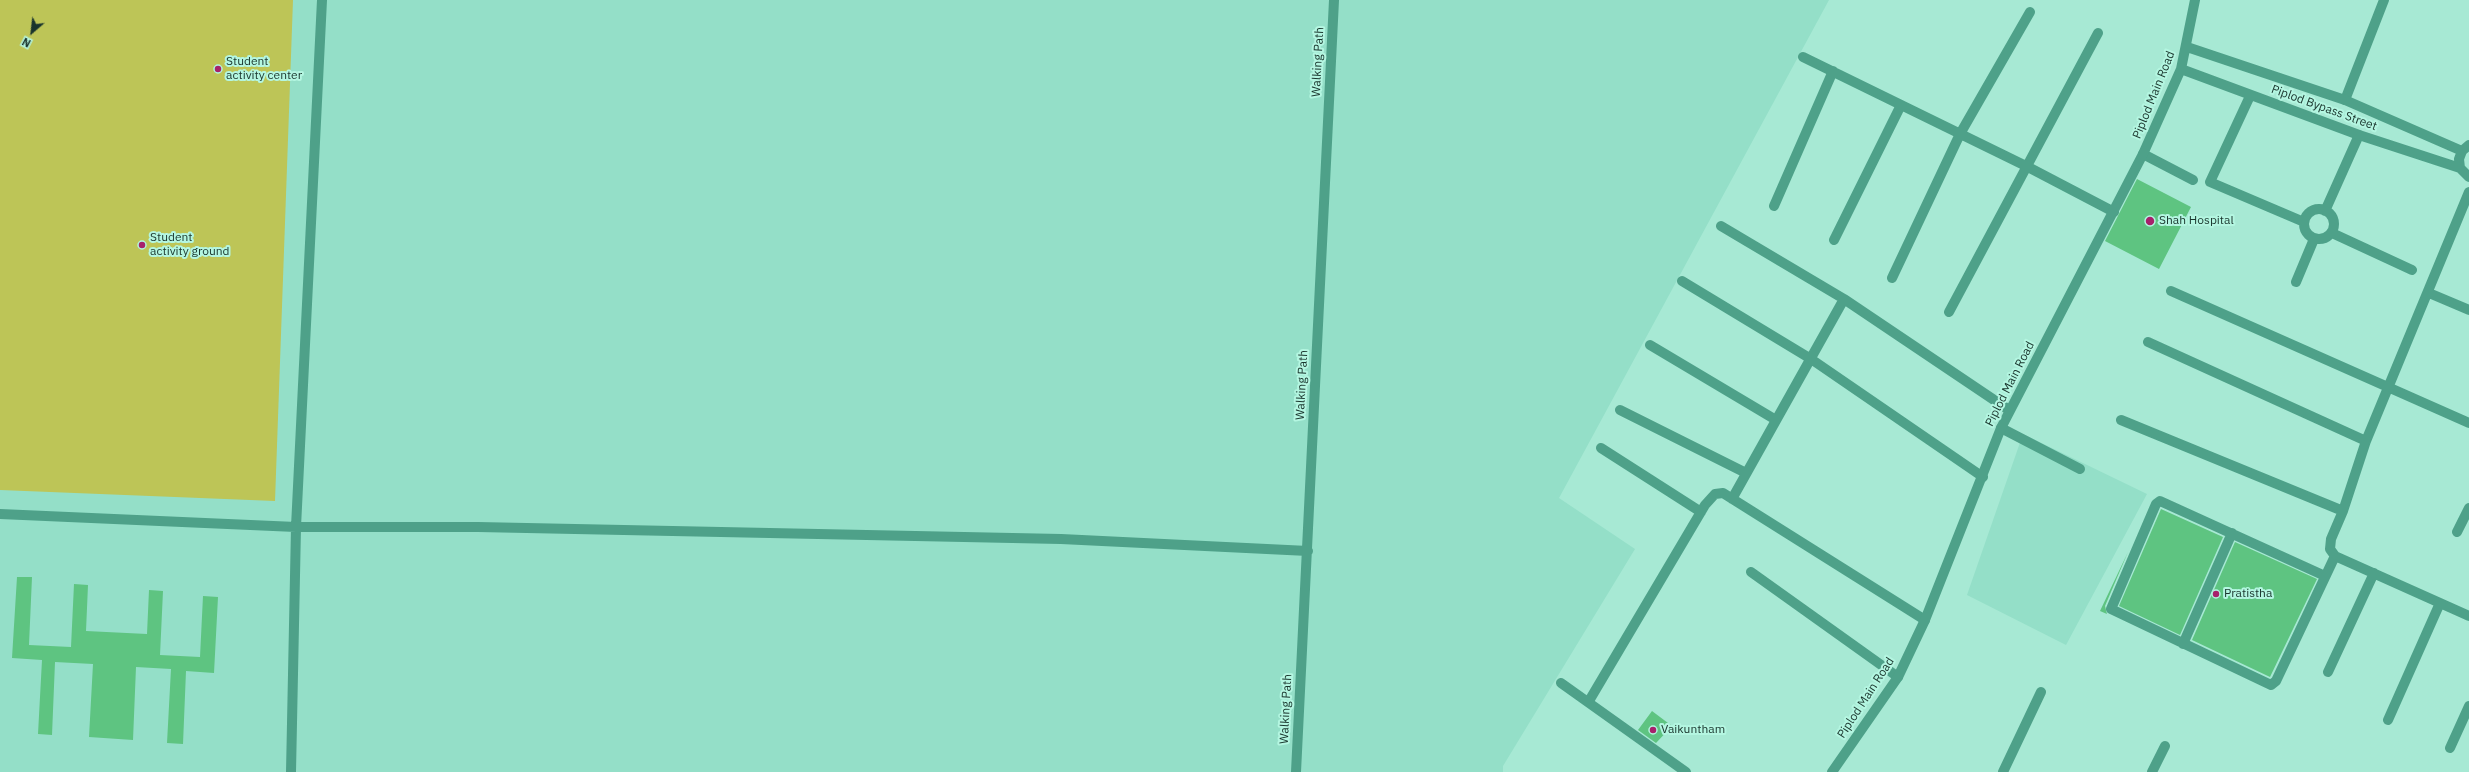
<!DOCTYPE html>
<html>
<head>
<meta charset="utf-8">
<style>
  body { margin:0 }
  #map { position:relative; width:2469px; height:772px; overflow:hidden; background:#a7e9d4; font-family:"IBM Plex Sans",sans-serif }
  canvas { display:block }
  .north { position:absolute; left:12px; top:12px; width:40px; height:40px; -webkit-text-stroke:3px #b4f6e1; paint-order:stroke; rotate:208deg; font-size:11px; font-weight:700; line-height:16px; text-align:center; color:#19342c }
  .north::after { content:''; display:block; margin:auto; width:14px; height:18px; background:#19342c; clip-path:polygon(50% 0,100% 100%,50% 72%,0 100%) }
</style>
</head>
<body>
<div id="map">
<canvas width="2469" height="772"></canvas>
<div class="north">N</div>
</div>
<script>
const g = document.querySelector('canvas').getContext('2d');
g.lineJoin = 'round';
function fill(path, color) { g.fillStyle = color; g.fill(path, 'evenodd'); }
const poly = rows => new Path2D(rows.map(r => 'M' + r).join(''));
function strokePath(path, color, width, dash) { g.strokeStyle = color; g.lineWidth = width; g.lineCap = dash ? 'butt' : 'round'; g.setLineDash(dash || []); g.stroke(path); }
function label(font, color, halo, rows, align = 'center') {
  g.font = font + ' "IBM Plex Sans",sans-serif'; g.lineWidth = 4; g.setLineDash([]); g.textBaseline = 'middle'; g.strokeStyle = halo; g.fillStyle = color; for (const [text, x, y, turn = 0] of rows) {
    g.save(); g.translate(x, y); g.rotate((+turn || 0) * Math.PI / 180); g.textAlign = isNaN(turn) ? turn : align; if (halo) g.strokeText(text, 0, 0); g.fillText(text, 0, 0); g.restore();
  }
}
fill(poly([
  [0,0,1829,0,1559,498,1635,549,1503,766,1503,772,0,772],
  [2023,434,2147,494,2066,645,1967,595]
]), '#94dfc8');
fill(poly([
  [0,0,293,0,275,501,0,490]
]), '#bdc557');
fill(poly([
  [2137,179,2191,207,2159,269,2105,241],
  [2161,509,2223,537,2180,635,2119,606],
  [2235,542,2317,579,2270,677,2192,640],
  [2128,552,2105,606,2107,614,2100,611],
  [17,577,32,577,29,645,71,647,74,584,88,585,86,631,147,634,149,590,163,591,160,655,200,657,203,596,218,597,214,673,186,671,183,744,167,743,171,669,136,667,133,740,89,737,93,664,55,662,52,735,38,734,42,660,12,658],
  [1652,711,1672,726,1656,743,1638,730]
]), '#5ec481');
strokePath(poly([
  [2001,428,2080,469]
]), '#4ea189', 10);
strokePath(poly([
  [1803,57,2028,167,2114,212],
  [2250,96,2210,182,2304,222],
  [2345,100,2384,0],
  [2143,154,2193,180],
  [2469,192,2366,441,2343,511,2331,539,2330,549,2335,556,2469,616],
  [1774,206,1833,71],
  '2304 224a15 15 0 1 1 30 0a15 15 0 1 1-30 0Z',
  [2325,211,2359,135],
  [1721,226,1844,299,2009,410],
  [2332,233,2412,270],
  [1834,240,1901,105],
  [1892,278,1960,134,2030,12],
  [1682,281,1811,359,1983,477],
  [2296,282,2314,239],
  [2171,291,2469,423],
  [2429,293,2469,310],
  [1949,312,2098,33],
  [2148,342,2366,441],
  [1650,345,1776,420],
  [1620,410,1746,473],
  [2121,420,2343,511],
  [1601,448,1701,512],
  [1732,499,1844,299],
  [0,514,296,527,478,527,1061,539,1308,551],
  [2457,532,2469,508],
  [1751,572,1898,677],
  [2325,576,2160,501,2156,504,2111,609,2271,685,2276,681,2335,556],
  [2183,644,2232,533],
  [2328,672,2374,573],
  [1561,683,1686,772],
  [1589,701,1705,505,1715,494,1723,493,1925,620],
  [2388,720,2440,603],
  [2450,748,2469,706],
  [291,772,296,527,322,0],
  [1296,772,1334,0],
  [2003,772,2041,692],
  [2152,772,2165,746]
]), '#4ea189', 10);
strokePath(poly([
  [2187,47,2345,100,2462,151],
  [2181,69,2359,135,2460,168],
  [2469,145,2462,151,2459,159,2460,168,2469,177],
  [1832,772,1898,677,1925,620,2001,428,2143,154,2181,69,2195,0]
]), '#4ea189', 10);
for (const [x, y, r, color] of [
  [218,69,4,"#a7216b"],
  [2150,221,5,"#a7216b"],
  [142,245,4,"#a7216b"],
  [2216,594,4,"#a7216b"],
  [1653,730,4,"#a7216b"]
]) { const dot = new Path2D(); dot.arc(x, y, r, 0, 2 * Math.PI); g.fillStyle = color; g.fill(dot); strokePath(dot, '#b4f6e1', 1.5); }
label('12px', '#19342c', '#b4f6e1', [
  ["Student",226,62],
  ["activity center",226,76],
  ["Shah Hospital",2159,221],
  ["Student",150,238],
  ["activity ground",150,252],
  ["Pratistha",2224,594],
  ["Vaikuntham",1661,730]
], 'left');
label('12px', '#19342c', '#b4f6e1', [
  ["Walking Path",1318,62,-87],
  ["Piplod Main Road",2154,95,-68],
  ["Piplod Bypass Street",2324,108,20],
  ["Piplod Main Road",2010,384,-63],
  ["Walking Path",1302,385,-87],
  ["Piplod Main Road",1866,698,-57],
  ["Walking Path",1286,709,-87]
]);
</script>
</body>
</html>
